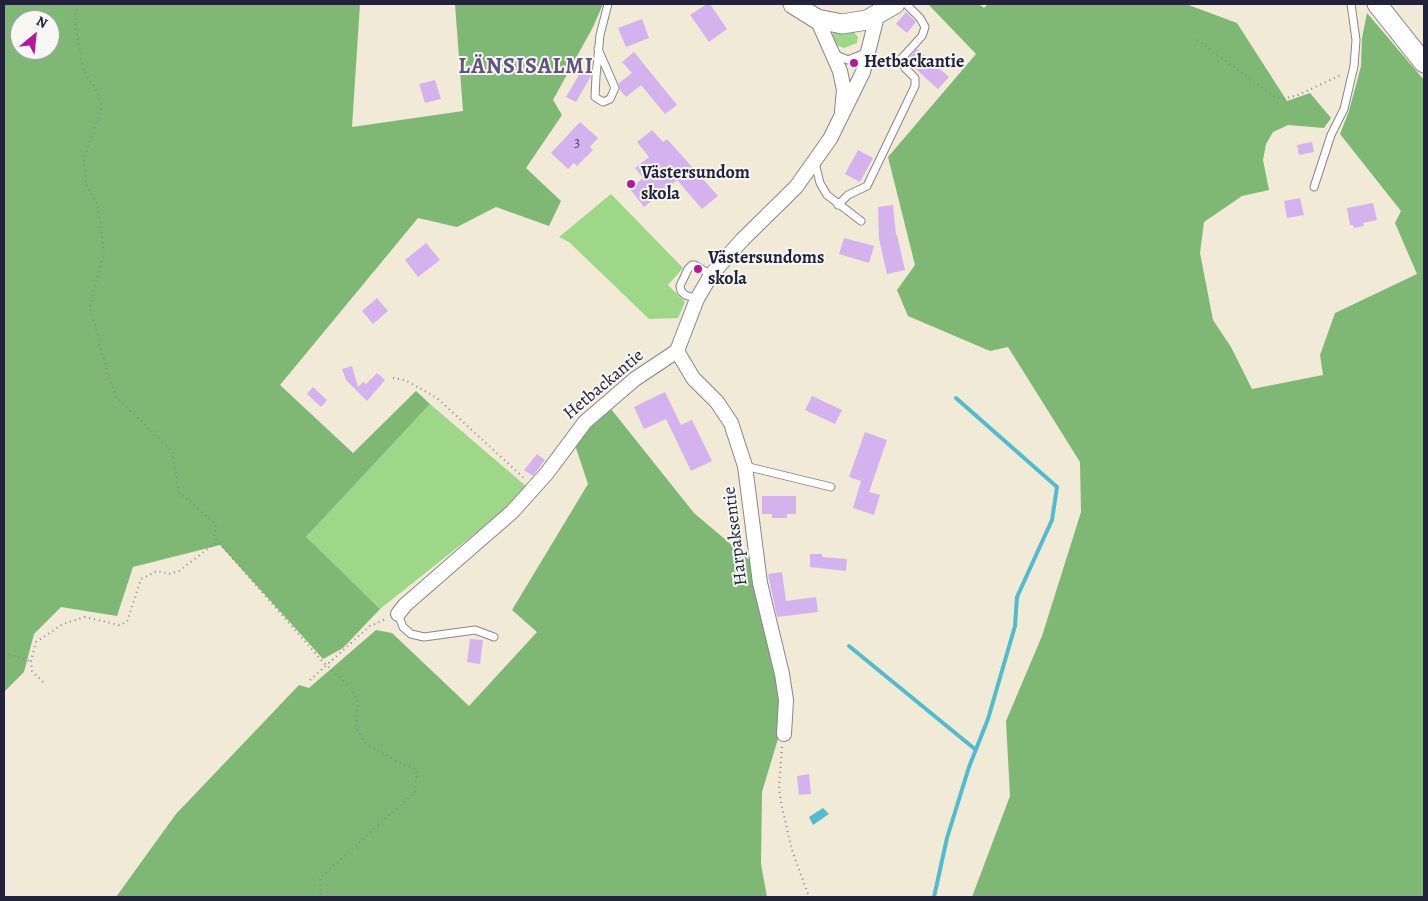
<!DOCTYPE html>
<html>
<head>
<meta charset="utf-8">
<style>
  body { margin:0 }
  #map { position:relative; width:1428px; height:901px; overflow:hidden; background:#f0ead7; font-family:Alegreya,serif }
  canvas { display:block }
  .frame { position:absolute; inset:0; border:5px solid #22223b; pointer-events:none }
  .north { position:absolute; left:10px; top:10px; width:50px; height:50px; box-sizing:border-box; background:#f6f6f2; border:1px solid #a1a1a9; border-radius:50%; rotate:28deg; font-size:14px; font-weight:700; line-height:20px; text-align:center; color:#22223b }
  .north::after { content:''; display:block; margin:auto; width:18px; height:22px; background:#b5179e; clip-path:polygon(50% 0,100% 100%,50% 72%,0 100%) }
</style>
</head>
<body>
<div id="map">
<canvas width="1428" height="901"></canvas>
<div class="frame"></div>
<div class="north">N</div>
</div>
<script>
const g = document.querySelector('canvas').getContext('2d');
g.lineJoin = 'round';
function fill(path, color) { g.fillStyle = color; g.fill(path, 'evenodd'); }
const poly = rows => new Path2D(rows.map(r => 'M' + r).join(''));
function strokePath(path, color, width, dash) { g.strokeStyle = color; g.lineWidth = width; g.lineCap = dash ? 'butt' : 'round'; g.setLineDash(dash || []); g.stroke(path); }
function label(font, color, halo, rows, align = 'center') {
  g.font = font + ' Alegreya,serif'; g.lineWidth = 4; g.setLineDash([]); g.textBaseline = 'middle'; g.strokeStyle = halo; g.fillStyle = color; for (const [text, x, y, turn = 0] of rows) {
    g.save(); g.translate(x, y); g.rotate((+turn || 0) * Math.PI / 180); g.textAlign = isNaN(turn) ? turn : align; if (halo) g.strokeText(text, 0, 0); g.fillText(text, 0, 0); g.restore();
  }
}
fill(poly([
  [836,30,853,31,858,37,857,43,844,48,836,45,831,36],
  [611,194,683,268,668,285,685,302,678,318,649,319,569,242,559,237],
  [430,404,527,487,507,508,380,609,305,538]
]), '#9fd789');
fill(poly([
  [4,4,360,4,352,127,463,111,455,4,603,4,593,27,553,100,562,115,526,168,561,201,549,226,496,207,457,227,418,218,280,385,353,453,416,391,430,404,306,537,380,609,343,648,323,659,220,545,133,567,117,616,61,607,34,634,24,672,4,692],
  [20,20,50,20,50,50,20,50],
  [928,4,979,4,984,8,988,4,1186,4,1237,23,1287,101,1310,93,1331,118,1324,128,1288,125,1273,132,1266,144,1263,160,1269,190,1242,196,1204,222,1200,253,1213,320,1231,347,1252,389,1323,375,1320,355,1335,313,1417,274,1395,223,1401,211,1340,134,1349,111,1361,66,1362,38,1367,13,1424,80,1424,897,972,897,1010,796,1006,721,1042,636,1081,512,1080,462,1008,347,990,351,908,316,897,290,915,265,888,157,976,54],
  [611,409,694,513,753,563,760,614,781,701,780,732,762,792,761,864,767,897,116,897,176,814,299,685,309,688,376,630,392,633,469,706,537,632,512,610,588,484,574,442]
]), '#7fb875');
fill(poly([
  [823,808,829,814,813,825,809,817]
]), '#51bccd');
strokePath(poly([
  [849,646,976,750],
  [934,897,947,838,969,767,988,719,1015,626,1017,597,1052,520,1057,487,956,398]
]), '#51bccd', 4);
fill(poly([
  [707,4,710,4,727,29,709,42,690,15],
  [906,12,916,22,907,33,896,24],
  [642,19,649,38,626,47,618,28],
  [917,49,949,77,938,89,908,62,907,60],
  [634,52,677,105,665,114,641,85,626,97,620,90,619,83,632,73,622,62],
  [582,70,591,76,576,102,566,97],
  [435,80,441,99,425,103,419,84],
  [580,122,598,138,590,147,593,150,577,166,574,163,568,169,551,153],
  [652,130,663,142,667,139,718,196,702,209,677,180,644,207,630,189,643,178,635,168,649,157,637,142],
  [1312,142,1314,152,1299,155,1297,145],
  [858,150,873,158,860,182,845,174],
  [1300,198,1304,215,1287,218,1284,201],
  [1373,203,1377,220,1363,223,1364,226,1354,228,1353,225,1350,225,1347,208],
  [893,205,896,235,897,235,905,270,887,274,879,239,878,207],
  [844,238,874,246,869,263,839,254],
  [426,243,440,260,418,277,405,260],
  [377,298,388,311,373,324,362,311],
  [352,366,358,387,363,382,366,384,377,373,385,380,367,401,346,380,342,369],
  [313,387,327,400,321,407,307,394],
  [665,392,681,425,692,420,712,461,691,471,666,419,644,429,634,407],
  [812,396,842,410,835,424,805,410],
  [865,432,887,440,869,492,880,495,874,515,853,508,861,481,849,477],
  [537,454,545,460,533,476,524,470],
  [762,496,796,496,796,514,787,514,787,518,772,518,772,514,762,514],
  [810,554,822,554,822,557,847,559,846,571,810,567],
  [782,572,786,601,816,597,818,612,777,617,768,574],
  [470,639,483,640,480,664,467,662],
  [809,774,811,794,799,795,797,776]
]), '#d4b2ed');
const lane = poly([
  [598,49,615,88,610,99,603,102,595,97,596,76,600,35,608,4],
  [834,54,848,60,868,52],
  [815,163,820,183,827,195,861,221],
  [1314,187,1331,135,1344,109,1354,66,1356,40,1351,4],
  [838,205,848,195,867,186,915,86,915,78,905,68,901,59,922,36,925,27,920,18,906,4],
  [697,299,685,295,681,291,680,286,688,269,692,265,695,265,711,275],
  [745,466,831,487],
  [398,614,403,627,411,634,424,637,475,630,494,637]
]);
const street = poly([
  [817,19,840,71,844,90,842,111],
  [677,351,693,378,717,402,731,423,745,466,760,583,782,674,786,700,784,734],
  [398,614,405,605,512,512,547,473,585,422,635,379,677,351,697,299,711,275,742,240,796,187,830,139,863,72,877,16]
]);
const secondary = poly([
  [793,4,817,19,842,24,867,20,895,4],
  [1377,4,1424,63]
]);
strokePath(lane, '#898689', 9);
strokePath(street, '#898689', 16);
strokePath(secondary, '#898689', 21);
strokePath(poly([
  [77,4,75,23,83,69,98,93,102,107,84,159,86,184,97,203,104,252,90,306,108,375,116,397,172,451,179,492,216,525,214,537,322,661,348,685,358,700,356,728,367,744,398,762,417,770,415,792,320,878,321,897],
  [1197,40,1273,96,1282,99,1298,95,1343,74],
  [393,378,405,380,437,398,525,479],
  [4,653,30,661],
  [310,680,370,626,386,619],
  [43,682,32,671,31,661,36,642,63,624,85,617,119,625,127,622,141,579,157,571,169,574,179,571,218,541],
  [782,747,779,788,781,803,792,850,809,897]
]), '#898689', 2, [1, 4]);
strokePath(lane, '#fff', 7);
strokePath(street, '#fff', 14);
strokePath(secondary, '#fff', 19);
for (const [x, y, r, color] of [
  [854,63,5,"#b5179e"],
  [631,184,5,"#b5179e"],
  [698,269,5,"#b5179e"]
]) { const dot = new Path2D(); dot.arc(x, y, r, 0, 2 * Math.PI); g.fillStyle = color; g.fill(dot); strokePath(dot, '#f6f6f2', 2); }
label('15px', '#4e4668', null, [
  ["3",577,143]
]);
label('bold 18px', '#22223b', '#f6f6f2', [
  ["Hetbackantie",864,63],
  ["Västersundom",641,174],
  ["skola",641,195],
  ["Västersundoms",708,259],
  ["skola",708,280]
], 'left');
label('18px', '#22223b', '#f6f6f2', [
  ["Hetbackantie",604,385,-40],
  ["Harpaksentie",736,536,-97]
]);
g.letterSpacing = '1px';
label('bold 22px', '#605479', '#f6f6f2', [
  ["LÄNSISALMI",526,68]
]);
g.letterSpacing = '0px';
</script>
</body>
</html>
